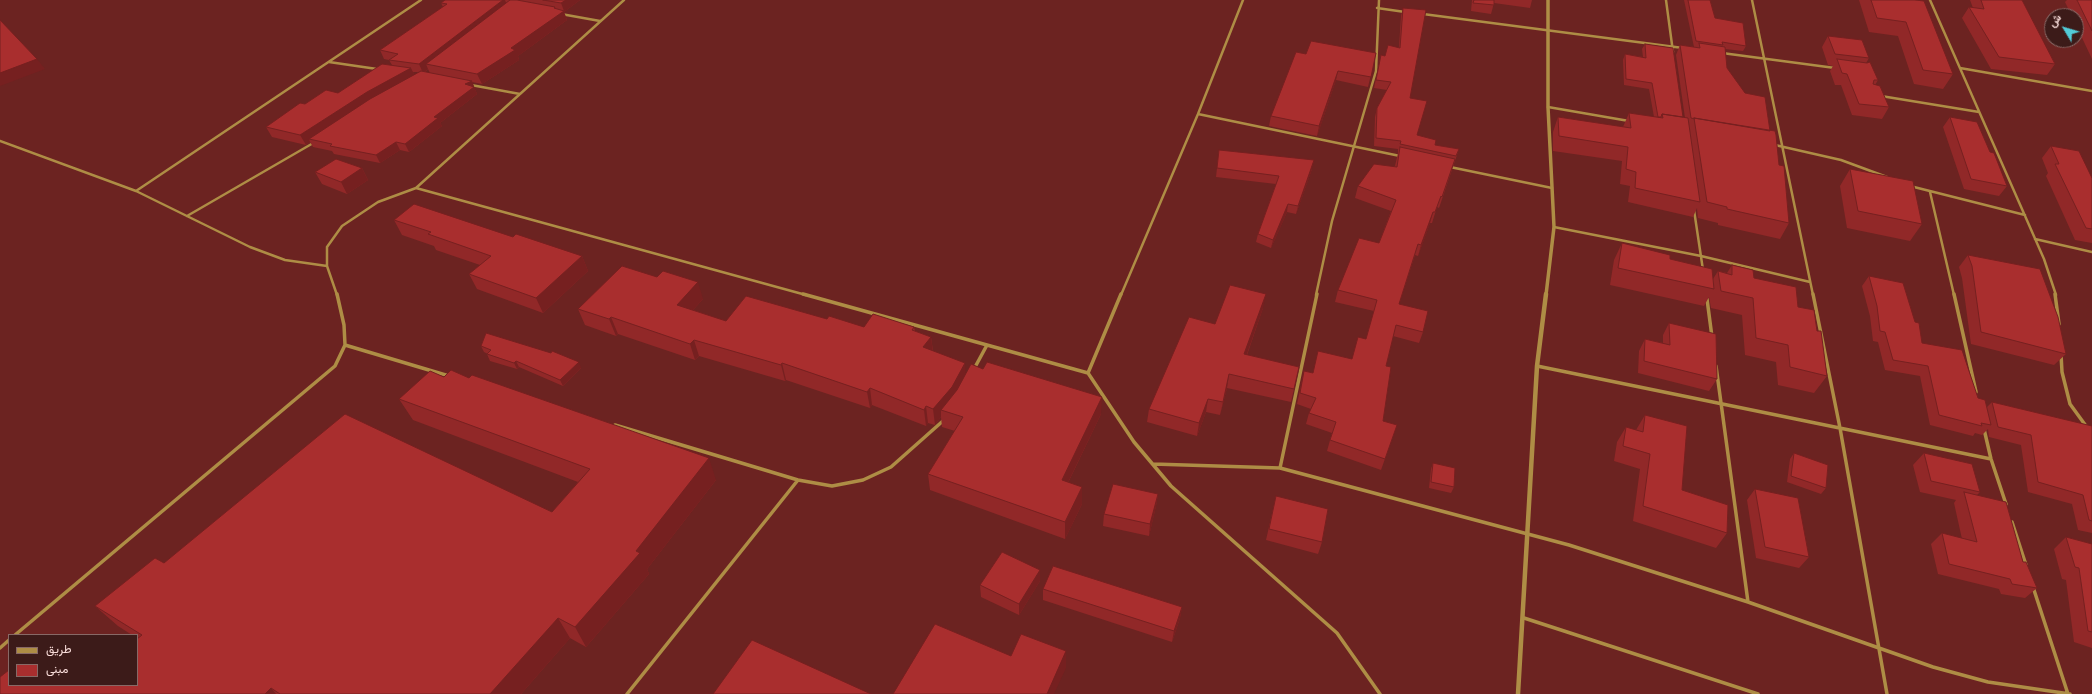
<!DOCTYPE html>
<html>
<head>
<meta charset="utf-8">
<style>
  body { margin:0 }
  #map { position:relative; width:2092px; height:694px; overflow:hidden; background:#6c2321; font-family:"Varela Round",Vazirmatn,sans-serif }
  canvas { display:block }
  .legend { position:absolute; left:8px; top:634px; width:130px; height:52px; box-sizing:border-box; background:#3c1b19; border:1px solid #886966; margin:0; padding:5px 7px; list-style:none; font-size:12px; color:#f9ddda }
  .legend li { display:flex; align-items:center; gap:8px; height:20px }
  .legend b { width:20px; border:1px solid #886966 }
  .north { position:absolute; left:2044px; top:8px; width:40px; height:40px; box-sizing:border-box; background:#3c1b19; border:1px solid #886966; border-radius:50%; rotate:308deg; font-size:11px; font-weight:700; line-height:16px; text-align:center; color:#f9ddda }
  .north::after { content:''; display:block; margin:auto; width:14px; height:18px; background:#52cbd8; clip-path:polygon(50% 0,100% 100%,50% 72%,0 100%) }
</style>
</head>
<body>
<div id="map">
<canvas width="2092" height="694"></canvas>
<ul class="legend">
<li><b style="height:5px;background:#ae8d45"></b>طريق</li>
<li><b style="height:11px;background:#a92e2e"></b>مبنى</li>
</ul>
<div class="north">ش</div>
</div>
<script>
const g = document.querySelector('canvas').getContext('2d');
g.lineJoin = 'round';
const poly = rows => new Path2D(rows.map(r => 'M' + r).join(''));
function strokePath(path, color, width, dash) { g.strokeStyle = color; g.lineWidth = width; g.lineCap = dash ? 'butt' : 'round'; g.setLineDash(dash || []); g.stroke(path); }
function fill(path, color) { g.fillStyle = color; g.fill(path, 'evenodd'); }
strokePath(poly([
  [1666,0,1673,52],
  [1752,0,1813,295],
  [1930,0,2044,259,2056,295],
  [1377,8,1405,12],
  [561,14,600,21],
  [1423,14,1683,48],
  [1722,53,1835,68],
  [329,62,377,69],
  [1960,68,2092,91],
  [471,85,520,94],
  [1881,96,1979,112],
  [1548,107,1629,121],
  [1198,114,1400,156],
  [0,141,136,191,250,247,285,260,327,266],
  [1775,145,1841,160,1887,177],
  [1450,167,1552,188],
  [1910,186,2025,215],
  [416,188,806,295],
  [136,191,421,0],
  [1930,192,1954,295],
  [1694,210,1703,270],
  [187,216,315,142],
  [1554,227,1701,256,1810,282],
  [2035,239,2092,252],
  [337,295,327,266,327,247,342,226,378,202,416,188,624,0],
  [1121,295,1198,114,1243,0],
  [1316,295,1332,221,1376,71,1379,0]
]), '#ae8d45', 2.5);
strokePath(poly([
  [803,294,1088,373,1134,442,1171,486,1337,633,1380,694],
  [1813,294,1840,428,1887,694],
  [1954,294,1976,392],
  [2055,294,2059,324],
  [1707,299,1712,337],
  [345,345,449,376],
  [2061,354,2062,372,2070,404,2086,426],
  [1537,366,1991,459],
  [1716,366,1748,602],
  [974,369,987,345],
  [1088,373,1121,294],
  [615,425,798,480,832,486,863,480,891,467,944,420],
  [1984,429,1991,459,2006,504],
  [1153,464,1280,468,1569,545,1748,602,1933,667,1988,682,2070,694],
  [1280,468,1317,294],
  [2012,522,2026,565],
  [2033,587,2068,694],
  [1524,618,1758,694],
  [15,635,335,366,345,345,344,325,337,294],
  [0,648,9,640],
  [627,694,798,480]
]), '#ae8d45', 3.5);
strokePath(poly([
  [1546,295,1554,227,1548,107,1548,0]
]), '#ae8d45', 3.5);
strokePath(poly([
  [1518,694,1537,366,1546,294]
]), '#ae8d45', 4.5);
fill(poly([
  [445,0,518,0,520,1,519,0,580,0,564,12,567,20,518,56,519,60,482,84,472,82,477,94,440,123,442,126,409,152,400,150,380,163,334,154,332,151,313,147,310,142,306,145,272,137,266,127,305,104,338,93,392,65,389,60,384,59,380,50,443,7,441,3],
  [428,69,430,73,425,72],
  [413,72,419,72,414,75],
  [1472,0,1532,0,1530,8,1494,3,1491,14,1471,11],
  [1684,0,1710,0,1715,18,1746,46,1743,51,1725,49,1727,68,1770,131,1779,165,1789,223,1780,239,1718,225,1718,223,1698,218,1697,208,1693,217,1628,202,1630,186,1620,184,1622,161,1553,151,1553,132,1558,117,1623,127,1629,113,1654,117,1649,89,1624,85,1623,60,1625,54,1643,57,1642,49,1645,44,1683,117,1685,118,1676,55,1680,45,1694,47],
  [1859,0,1915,0,1953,74,1943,89,1914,84,1898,36,1869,32],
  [1970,0,2022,0,2055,64,2047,75,1991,69,1962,18,1969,7,1973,8],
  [2067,0,2092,0,2092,59,2076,25,2076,16,2072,16,2065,2],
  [1403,8,1410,98,1417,135,1435,145,1459,149,1439,208,1437,207,1432,223,1430,223,1418,256,1415,255,1399,304,1423,332,1419,343,1393,336,1386,366,1383,421,1397,425,1381,470,1327,451,1332,433,1306,424,1309,413,1311,409,1297,404,1304,371,1313,373,1352,359,1366,339,1374,311,1335,302,1338,290,1379,243,1391,211,1355,198,1358,186,1395,166,1398,153,1398,149,1374,146,1375,117,1377,108,1387,90,1374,88,1381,55,1385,56,1399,47,1401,16],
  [1828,36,1869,58,1866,63,1878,80,1875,85,1889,107,1882,119,1852,115,1841,85,1835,85,1830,71,1833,66,1828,65,1822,47],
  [1376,53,1368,87,1336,80,1317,136,1269,126,1271,116,1306,54],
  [1950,117,1990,152,2007,186,1999,196,1964,189,1943,127],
  [2051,146,2092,178,2092,243,2075,240,2046,176,2048,173,2042,158],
  [1219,150,1312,169,1296,214,1287,212,1271,248,1256,242,1258,234,1276,184,1216,177],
  [362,168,368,180,347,194,322,184,315,172],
  [1850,169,1922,224,1910,241,1847,228,1840,186],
  [394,220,513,237,582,256,588,271,543,313,477,289,469,274,480,265,436,250,434,246,402,235],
  [1622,243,1670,259,1713,279,1718,271,1727,273,1732,265,1754,278,1798,307,1817,331,1827,376,1814,393,1778,385,1776,362,1745,355,1742,315,1711,308,1709,297,1704,306,1610,285,1614,260],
  [1968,255,2066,354,2054,365,1971,344,1962,278,1959,267],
  [1869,276,1915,322,1922,343,1987,407,1992,402,2092,426,2092,533,2078,530,2072,504,2028,492,2021,445,1989,437,1988,429,1982,435,1975,433,1973,436,1930,425,1920,376,1885,370,1878,342,1873,341,1870,316,1862,286],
  [703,299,693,310,726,321,827,319,864,327,914,327,915,331,931,337,933,351,965,374,1101,414,1068,483,1082,487,1082,504,1065,539,930,490,928,474,955,431,942,427,941,417,935,425,928,423,926,426,872,405,870,408,786,380,785,381,699,356,695,360,618,334,616,336,585,325,578,309],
  [1263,308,1247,355,1299,367,1291,402,1227,388,1220,415,1206,412,1197,436,1147,422,1149,409,1215,324],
  [1669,323,1717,379,1709,391,1638,373,1639,351,1645,339,1663,343,1663,335],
  [481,346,581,368,563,386,519,367,517,369,490,361,487,354,488,354,484,352],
  [399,399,716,480,647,569,649,574,586,647,570,638,521,694,0,694,137,685,138,638,137,638,137,635,132,635,118,626,95,606,164,563,552,512,578,482,413,420],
  [1645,415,1682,490,1727,533,1716,548,1633,521,1640,469,1614,461,1617,442,1626,427,1636,430],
  [1794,453,1826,488,1821,494,1787,482,1790,459],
  [1924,453,1980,492,1977,495,2023,562,2037,588,2025,598,2001,594,1999,589,1938,574,1931,544,1942,533,1962,539,1954,503,1956,500,1920,492,1913,465],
  [1433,463,1454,487,1451,493,1429,488,1431,469],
  [1755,489,1809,557,1799,568,1756,558,1747,500],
  [1158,494,1156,506,1149,536,1103,526,1104,514],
  [1276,496,1322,542,1318,554,1266,540],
  [2066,537,2092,544,2092,648,2074,642,2066,580,2062,579,2054,549],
  [1040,570,1040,581,1019,615,981,597,980,585],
  [1043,589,1182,607,1180,618,1172,642,1043,600]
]), '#912828');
fill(poly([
  [503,0,505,0,508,8,426,64,428,69,423,73,419,64],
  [566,0,580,0,564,12,567,20,518,56,519,60,482,84,477,74,511,48,555,7,558,15,564,11,561,3],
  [37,59,45,69,0,86,0,73],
  [411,68,416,78,309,139,310,142,306,145,300,135,367,92],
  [1338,71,1336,80,1317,136,1319,126],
  [472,81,477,94,440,123,442,126,409,152,405,144,434,117,465,84],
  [396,142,400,150,380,163,376,155],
  [1314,160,1312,169,1296,214,1298,206],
  [362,168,368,180,347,194,341,182],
  [1288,204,1287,212,1271,248,1273,240],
  [1433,212,1430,223,1418,256,1421,245],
  [582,256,588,271,543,313,536,298],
  [698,282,703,299,682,322,677,305],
  [1266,294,1263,308,1242,368,1244,354],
  [611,317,618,334,616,336,609,319],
  [931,337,933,353,923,347],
  [694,340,699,356,695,360,690,344],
  [516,361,519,367,517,369,514,363],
  [579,362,581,368,563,386,560,380],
  [782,363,786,380,785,381,781,365],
  [965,363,966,379,941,410,941,417,935,425,933,409],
  [1229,374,1227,388,1220,415,1223,402],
  [870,388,872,405,870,408,867,392],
  [1102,397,1101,414,1061,497,1062,480],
  [1208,399,1206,412,1197,436,1199,423],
  [926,406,928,423,926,426,924,410],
  [709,458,716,480,647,569,649,574,586,647,575,627],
  [1082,487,1082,504,1065,539,1065,522],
  [1158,494,1156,506,1149,536,1150,524],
  [1040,570,1040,581,1019,615,1019,604],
  [1182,607,1180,618,1172,642,1174,631],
  [558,618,570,638,521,694,490,694],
  [1066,651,1066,668,1054,694,1047,694],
  [271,688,276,694,265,694]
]), '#762020');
const building = poly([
  [445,0,503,0,419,64,389,60,398,54,380,50,447,4,441,3,445,0],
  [510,0,517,0,555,7,554,8,564,11,511,48,515,50,477,74,426,64,510,0],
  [543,0,566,0,561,3,543,0],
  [1474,0,1494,0,1494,5,1473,3,1474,0],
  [1688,0,1710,0,1715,18,1743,23,1746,46,1722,42,1723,45,1696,41,1688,0],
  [1871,0,1915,0,1924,1,1953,74,1923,70,1906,22,1877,18,1871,0],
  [1981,0,2022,0,2055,64,1999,57,1969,7,1984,9,1981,0],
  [2077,0,2092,0,2092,31,2077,0],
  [1403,8,1426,10,1410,98,1427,101,1417,135,1436,140,1435,145,1459,149,1456,156,1400,144,1401,141,1376,138,1377,108,1391,82,1376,80,1381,55,1385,56,1388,45,1400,48,1403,8],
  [0,20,37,59,0,73,0,20],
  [1828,36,1862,40,1869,58,1835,54,1828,36],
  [1311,41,1376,53,1371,77,1338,71,1319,126,1271,116,1296,52,1306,54,1311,41],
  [1699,43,1725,47,1727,68,1745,93,1765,97,1770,131,1694,118,1695,119,1691,118,1680,45,1700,48,1699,43],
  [1645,44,1673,48,1683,117,1662,114,1661,117,1658,117,1652,83,1626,79,1625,54,1646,58,1645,44],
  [1837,59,1867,63,1870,62,1878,80,1874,80,1873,84,1880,86,1889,107,1859,104,1847,74,1842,73,1837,59],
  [382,64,411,68,367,92,300,135,266,127,300,103,305,104,326,90,338,93,382,64],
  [421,71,472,81,465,84,474,87,434,117,438,118,405,144,396,142,376,155,330,146,332,144,309,139,370,99,421,71],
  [1629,113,1663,118,1662,114,1688,118,1700,202,1635,188,1636,172,1626,169,1628,147,1559,136,1558,117,1631,128,1629,113],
  [1950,117,1977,122,1990,152,1994,153,2007,186,1971,179,1950,117],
  [1694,118,1775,131,1776,135,1779,165,1784,166,1789,223,1727,209,1727,207,1707,202,1694,118],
  [2051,146,2079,151,2092,178,2092,229,2086,228,2055,164,2059,164,2051,146],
  [1400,147,1455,159,1442,197,1441,196,1435,212,1433,212,1421,245,1418,244,1399,304,1428,311,1423,332,1396,325,1386,366,1391,367,1383,421,1397,425,1385,459,1330,440,1336,422,1309,413,1316,398,1300,393,1304,371,1313,373,1318,351,1352,359,1358,337,1366,339,1377,300,1338,290,1359,238,1379,243,1396,200,1358,186,1374,164,1397,167,1400,147],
  [1219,150,1314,160,1298,206,1288,204,1273,240,1258,234,1279,176,1217,168,1219,150],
  [336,159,362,168,341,182,315,172,336,159],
  [1850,169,1913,181,1922,224,1858,211,1850,169],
  [414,204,513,237,516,234,582,256,536,298,469,274,491,256,428,234,431,232,394,220,414,204],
  [1622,243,1670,255,1670,259,1712,269,1714,289,1618,268,1622,243],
  [1968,255,2040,269,2058,317,2066,354,1981,332,1972,266,1968,255],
  [1732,265,1753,270,1754,278,1796,287,1798,307,1814,310,1817,331,1821,331,1827,376,1790,367,1788,345,1756,338,1753,298,1721,291,1718,271,1732,275,1732,265],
  [622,266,657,277,663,271,698,282,677,305,726,321,746,296,827,319,829,316,864,327,873,314,914,327,912,330,931,337,923,347,965,363,952,387,933,409,926,406,924,410,870,388,867,392,782,363,781,365,694,340,690,344,611,317,609,319,578,309,622,266],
  [1869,276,1903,283,1915,322,1919,323,1922,343,1962,350,1978,398,1985,400,1991,425,1981,423,1982,426,1939,415,1928,366,1893,360,1885,332,1880,331,1877,306,1869,276],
  [1230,285,1266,294,1244,354,1299,367,1294,389,1229,374,1223,402,1208,399,1199,423,1149,409,1189,317,1215,324,1230,285],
  [1669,323,1716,334,1717,379,1644,361,1645,339,1670,345,1669,323],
  [486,333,551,353,552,351,579,362,560,380,516,361,514,363,487,354,491,350,481,346,486,333],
  [987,362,1102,397,1062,480,1082,487,1065,522,928,474,963,417,941,410,957,390,971,364,983,369,987,362],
  [451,370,469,378,472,375,709,458,636,551,640,553,575,627,558,618,490,694,280,694,271,688,265,694,0,694,0,677,9,670,9,685,137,685,137,639,142,635,95,606,155,558,164,563,345,414,552,512,590,469,399,399,430,371,444,377,451,370],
  [1992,402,2092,426,2092,521,2089,520,2083,495,2038,482,2031,435,1998,427,1992,402],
  [1645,415,1687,426,1682,490,1728,505,1727,533,1643,506,1650,454,1623,446,1626,427,1643,432,1645,415],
  [1794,453,1828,465,1826,488,1791,476,1794,453],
  [1924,453,1972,464,1980,492,1931,481,1924,453],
  [1433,463,1455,468,1454,487,1431,482,1433,463],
  [1113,484,1158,494,1150,524,1104,514,1113,484],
  [1755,489,1798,498,1809,557,1765,547,1755,489],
  [1964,492,2006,502,2023,562,2026,562,2037,588,2012,584,2010,579,1949,564,1942,533,1977,542,1964,492],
  [1276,496,1328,509,1322,542,1269,529,1276,496],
  [2066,537,2092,544,2092,632,2088,631,2079,568,2075,567,2066,537],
  [1002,552,1040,570,1019,604,980,585,1002,552],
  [1053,566,1182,607,1174,631,1043,589,1053,566],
  [935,624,1011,656,1021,634,1066,651,1047,694,893,694,935,624],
  [752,640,871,694,713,694,752,640]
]);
fill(building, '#a92e2e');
strokePath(building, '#762020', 1);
</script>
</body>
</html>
